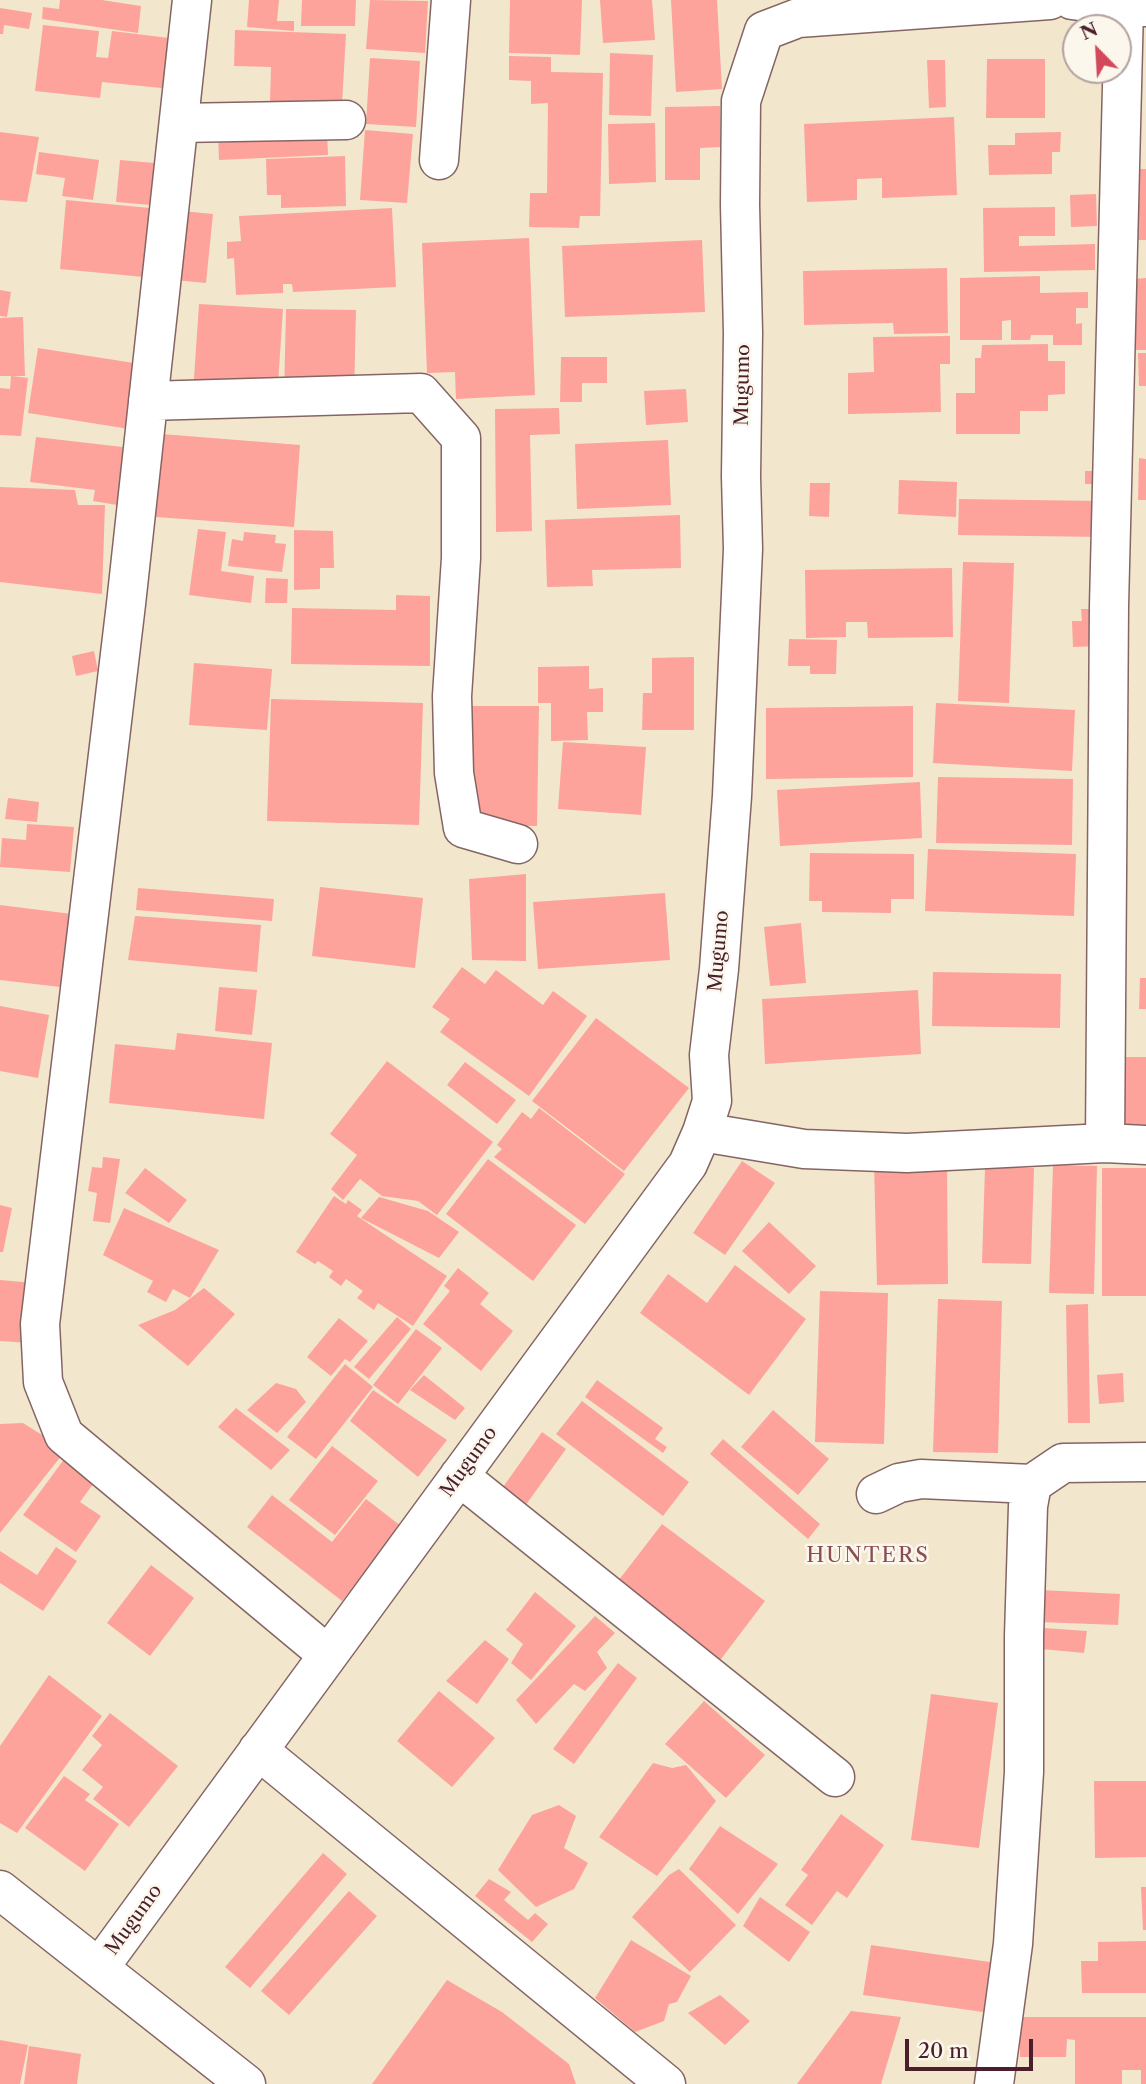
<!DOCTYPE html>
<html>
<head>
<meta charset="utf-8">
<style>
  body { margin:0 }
  #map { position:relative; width:1146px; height:2084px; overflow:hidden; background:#f2e7cd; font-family:"Libre Caslon Text",serif }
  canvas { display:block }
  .north { position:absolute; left:1062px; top:14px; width:70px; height:70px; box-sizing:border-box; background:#fbf7ec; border:2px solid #b4a19f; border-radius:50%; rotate:336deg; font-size:19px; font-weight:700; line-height:28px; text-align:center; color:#4a1f2b }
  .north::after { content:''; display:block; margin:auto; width:24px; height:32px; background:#d1495b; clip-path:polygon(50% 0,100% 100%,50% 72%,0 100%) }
  .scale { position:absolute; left:905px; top:2039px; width:128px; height:32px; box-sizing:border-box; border:4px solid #4a1f2b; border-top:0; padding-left:9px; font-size:21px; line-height:24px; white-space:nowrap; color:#4a1f2b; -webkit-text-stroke:5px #fbf7ec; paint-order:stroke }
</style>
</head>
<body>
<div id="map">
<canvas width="1146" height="2084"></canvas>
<div class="north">N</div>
<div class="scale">20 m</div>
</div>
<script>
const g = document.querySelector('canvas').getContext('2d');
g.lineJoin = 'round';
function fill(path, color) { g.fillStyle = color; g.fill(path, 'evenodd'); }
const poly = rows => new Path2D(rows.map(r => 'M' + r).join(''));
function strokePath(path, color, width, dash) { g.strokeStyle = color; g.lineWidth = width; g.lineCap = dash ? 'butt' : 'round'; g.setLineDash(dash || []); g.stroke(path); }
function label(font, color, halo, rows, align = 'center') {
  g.font = font + ' "Libre Caslon Text",serif'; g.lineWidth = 5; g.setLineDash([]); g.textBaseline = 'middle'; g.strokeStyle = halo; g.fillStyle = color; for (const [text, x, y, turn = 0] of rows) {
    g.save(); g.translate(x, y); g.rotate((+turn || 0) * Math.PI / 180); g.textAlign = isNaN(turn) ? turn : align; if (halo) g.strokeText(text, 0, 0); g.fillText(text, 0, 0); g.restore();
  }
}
fill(poly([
  [60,0,102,0,141,6,138,33,42,19,43,7,59,9],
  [249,0,279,0,277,21,294,21,294,31,247,27],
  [302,0,356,0,355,26,301,26],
  [370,0,428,1,425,53,366,49],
  [510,0,582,0,580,55,509,53],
  [600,0,652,0,655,40,603,43],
  [671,0,717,0,722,89,676,92],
  [0,8,32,13,29,29,4,25,3,34,0,34],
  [43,25,99,31,96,57,108,58,112,31,177,39,171,89,102,82,100,98,35,91],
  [235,30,346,34,342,104,270,102,271,67,234,66],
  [610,53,653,55,651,116,609,115],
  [509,56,551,57,551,72,603,73,600,216,580,216,579,228,529,227,530,193,547,193,548,103,531,104,531,81,509,80],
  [370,58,420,61,416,127,366,124],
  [987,59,1045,59,1045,118,986,118],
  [927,60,945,60,946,107,929,108],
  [720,106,721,147,700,148,700,180,665,180,665,107],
  [954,117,957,195,882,198,882,178,857,179,857,200,807,202,804,124],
  [655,123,656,182,609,184,608,124],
  [365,130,413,134,407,203,360,200],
  [327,131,328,155,219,160,218,136],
  [0,132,39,137,27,202,0,200],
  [1061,132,1060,152,1052,152,1052,174,989,175,988,145,1015,145,1015,133],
  [39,152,99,160,93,200,62,196,65,178,36,174],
  [345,156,346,206,281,208,281,195,267,195,266,159],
  [120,160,177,165,173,207,116,202],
  [1135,169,1146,169,1146,240,1137,240],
  [1096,194,1097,226,1071,227,1070,195],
  [66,200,213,214,206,283,60,269],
  [1055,207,1055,236,1019,236,1019,246,1095,244,1095,270,984,272,983,208],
  [392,208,396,287,293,292,292,284,283,284,283,293,236,295,234,258,227,259,227,242,241,241,239,216],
  [529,238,535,395,456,399,455,372,427,373,422,243],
  [702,240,705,312,565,317,562,246],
  [947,268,948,333,894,334,893,323,804,325,803,271],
  [1040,276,1040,293,1088,292,1088,308,1076,308,1076,324,1082,323,1082,345,1053,345,1053,335,1031,335,1030,340,1011,340,1011,320,1002,321,1002,340,960,340,960,278],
  [1146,278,1146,350,1135,350,1134,279],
  [0,290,11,292,7,317,0,316],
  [199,304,283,309,277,399,193,393],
  [286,309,356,310,354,398,284,397],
  [23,317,25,376,12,376,28,378,21,436,0,435,0,388,10,389,11,376,0,376,0,318],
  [950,336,950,364,940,364,941,412,848,414,848,373,874,372,873,337],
  [1048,344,1048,361,1065,361,1065,394,1048,395,1048,411,1020,411,1020,434,956,434,956,393,975,393,975,358,981,358,982,345],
  [38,348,153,366,142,431,28,413],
  [1138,353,1146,353,1146,386,1139,386],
  [561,357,607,357,607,383,582,383,582,402,560,402],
  [686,389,688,422,646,425,644,391],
  [559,408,560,434,530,435,532,531,496,532,495,409],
  [149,433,300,445,294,527,142,516],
  [36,437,131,448,123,506,93,501,95,490,30,482],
  [668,440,671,505,577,509,575,444],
  [1139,458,1146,459,1146,500,1138,500],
  [1085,471,1099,471,1099,484,1085,484],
  [899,480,957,482,956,517,898,514],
  [810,483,830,483,829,517,809,516],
  [0,487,75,490,78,505,105,505,102,594,0,582],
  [959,499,1103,501,1102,537,958,535],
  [680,515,681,568,592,570,593,586,547,587,545,520],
  [198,529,226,532,221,571,254,576,251,603,189,595],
  [294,530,333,531,334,568,320,568,320,589,294,590],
  [244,532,276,535,275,543,286,544,282,572,228,566,232,539,243,541],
  [963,562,1014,563,1009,703,958,701],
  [952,568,953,637,868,638,867,622,846,622,846,637,806,638,805,570],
  [266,578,288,579,287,603,265,603],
  [396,595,430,596,430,666,291,664,292,608,396,610],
  [1081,609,1096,609,1098,646,1073,647,1072,621,1082,621],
  [789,639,837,640,836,674,810,674,810,666,788,666],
  [94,651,98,671,76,676,72,656],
  [694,657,694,730,642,730,643,693,652,693,652,658],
  [194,663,272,669,267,730,189,725],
  [589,666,589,689,603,688,603,712,587,712,588,740,551,741,551,703,538,703,538,667],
  [271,699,423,703,419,825,267,821],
  [936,703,1075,710,1072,771,933,763],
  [464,706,539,706,537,826,463,825],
  [913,706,913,777,766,779,766,708],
  [563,742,646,747,641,815,558,809],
  [938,777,1073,779,1072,845,936,843],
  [920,782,922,838,780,846,777,790],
  [8,798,39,802,37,822,5,819],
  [27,824,74,827,70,872,0,867,2,838,26,840],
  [928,849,1076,854,1074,916,925,911],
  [810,853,914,854,914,899,891,899,891,913,822,912,822,901,809,901],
  [526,874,526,961,472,960,469,879],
  [320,887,423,898,415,968,312,956],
  [138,888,274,899,272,921,136,910],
  [665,893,670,960,538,969,533,902],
  [0,905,104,918,95,991,0,980],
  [135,916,261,925,257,972,128,960],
  [801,923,806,983,770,986,764,927],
  [462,967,485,984,496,970,543,1005,553,991,587,1016,529,1096,440,1032,450,1019,432,1007],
  [933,972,1061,974,1060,1028,932,1026],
  [1140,978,1146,978,1146,1009,1139,1009],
  [219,987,257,990,252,1035,215,1031],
  [918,990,921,1054,765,1064,762,999],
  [0,1006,49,1015,38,1078,0,1071],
  [596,1018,689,1088,624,1171,532,1101],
  [177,1033,272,1043,264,1119,109,1103,115,1044,175,1050],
  [1125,1057,1146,1057,1146,1141,1123,1141],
  [387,1061,493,1142,437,1215,418,1201,382,1196,360,1179,343,1200,331,1189,357,1155,330,1134],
  [465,1062,516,1100,497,1124,447,1085],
  [539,1108,625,1174,585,1224,494,1157,502,1149,497,1145,522,1112,531,1119],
  [103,1157,120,1159,110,1223,93,1221,97,1193,88,1191,92,1167,102,1168],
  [488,1159,576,1225,533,1281,446,1214],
  [742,1161,775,1183,725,1255,693,1233],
  [947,1163,948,1284,877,1285,874,1164],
  [1053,1165,1097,1166,1094,1294,1049,1293],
  [985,1167,1034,1168,1031,1264,982,1263],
  [145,1168,187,1200,169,1223,125,1193],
  [1102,1168,1146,1168,1146,1296,1102,1296],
  [334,1196,346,1204,348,1200,362,1210,357,1216,447,1276,413,1326,378,1303,374,1310,357,1298,363,1291,346,1279,341,1286,329,1277,333,1271,318,1261,315,1264,296,1252],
  [379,1197,428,1211,459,1232,439,1258,361,1218],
  [0,1205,12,1208,3,1252,0,1252],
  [124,1208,219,1250,190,1298,173,1289,166,1302,147,1292,153,1281,103,1255],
  [769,1222,816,1266,789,1294,742,1251],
  [735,1265,806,1319,749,1395,640,1313,668,1274,707,1303],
  [458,1268,489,1293,480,1304,513,1331,481,1371,423,1324,450,1291,444,1286],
  [0,1280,35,1283,30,1343,0,1341],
  [204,1288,235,1314,188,1366,138,1325,175,1310],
  [820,1291,888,1293,884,1444,815,1442],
  [938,1299,1002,1301,998,1453,933,1452],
  [1088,1304,1090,1423,1068,1423,1066,1305],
  [397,1317,411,1329,369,1379,354,1367],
  [339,1318,368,1341,350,1362,345,1359,331,1376,307,1357],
  [416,1329,442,1348,398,1404,373,1385],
  [345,1364,373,1387,316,1459,287,1437],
  [1123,1373,1124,1402,1099,1404,1097,1375],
  [424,1375,465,1408,455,1420,410,1390],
  [597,1380,663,1428,655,1439,667,1447,663,1453,585,1397],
  [276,1383,296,1389,306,1402,277,1433,247,1410],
  [373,1390,447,1440,418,1477,350,1421],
  [582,1401,689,1482,663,1516,556,1434],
  [236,1408,290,1450,271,1470,218,1427],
  [773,1410,829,1459,798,1495,741,1447],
  [23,1423,66,1450,0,1533,0,1424],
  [542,1432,566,1449,520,1513,496,1497],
  [723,1439,820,1524,808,1539,710,1454],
  [332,1446,378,1481,335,1535,289,1500],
  [65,1458,96,1480,80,1502,101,1516,76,1552,23,1515],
  [272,1495,332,1542,366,1499,401,1526,342,1601,247,1527],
  [662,1524,765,1601,718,1663,615,1585],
  [56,1547,77,1561,43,1611,0,1583,0,1551,37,1575],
  [151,1565,194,1598,150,1656,107,1623],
  [1041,1590,1120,1594,1118,1625,1039,1622],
  [535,1592,576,1626,531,1680,511,1663,523,1644,506,1630],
  [595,1616,615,1633,597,1652,607,1668,585,1691,574,1684,536,1724,516,1700],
  [1044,1628,1087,1631,1084,1653,1042,1649],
  [485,1640,509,1659,477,1704,446,1681],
  [618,1663,637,1678,574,1764,553,1749],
  [49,1675,102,1716,17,1833,0,1823,0,1746],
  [439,1691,495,1738,452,1787,397,1741],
  [931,1694,998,1703,979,1848,911,1840],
  [704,1701,765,1755,726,1798,665,1744],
  [110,1713,178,1766,129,1827,93,1799,103,1787,82,1770,102,1745,92,1736],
  [653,1763,672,1768,686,1765,716,1801,657,1876,599,1837],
  [64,1776,90,1794,85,1800,119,1824,85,1871,25,1828],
  [1094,1781,1146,1781,1146,1857,1095,1858],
  [559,1805,576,1816,564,1848,588,1863,574,1889,536,1907,498,1870,532,1815],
  [841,1814,884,1845,847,1898,837,1891,812,1925,785,1905,808,1875,801,1870],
  [720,1826,778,1864,738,1914,689,1869],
  [323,1853,347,1874,250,1988,225,1967],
  [679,1869,736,1925,690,1972,632,1917,669,1875],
  [489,1879,511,1892,504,1900,528,1920,535,1913,548,1924,532,1942,475,1896],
  [1141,1887,1146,1887,1146,1930,1143,1930],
  [349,1891,377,1916,289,2015,261,1991],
  [760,1897,810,1932,789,1962,743,1926],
  [631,1940,691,1976,677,2002,669,2004,664,2021,635,2032,595,1998],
  [1146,1941,1146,1993,1082,1993,1081,1961,1098,1961,1098,1942],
  [871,1945,1004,1964,997,2014,863,1995],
  [447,1980,502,2012,569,2064,576,2084,372,2084],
  [720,1995,750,2021,725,2045,688,2013],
  [851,2011,901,2017,881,2084,797,2084],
  [1020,2017,1146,2017,1146,2084,1141,2084,1141,2070,1122,2070,1122,2084,1075,2084,1075,2040,1067,2039,1066,2057,1020,2057],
  [0,2040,28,2045,20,2084,0,2084],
  [29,2046,81,2054,77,2084,24,2084]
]), '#fda39c');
const minor = poly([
  [192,0,126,604,40,1324,43,1382,64,1435,328,1655],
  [1072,0,1124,7,1146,7],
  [179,123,346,120],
  [439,160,451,0],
  [148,401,421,393,461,438,461,558,452,696,454,773,463,828,518,844],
  [702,1132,804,1149,907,1153,1105,1143,1146,1145],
  [1105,1143,1109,606,1124,7],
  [459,1476,835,1777],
  [876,1494,899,1483,921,1479,1032,1484],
  [258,1750,666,2084],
  [0,1890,246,2084],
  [99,1968,688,1164,702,1132,712,1101,709,1055,719,969,732,796,743,549,741,477,743,333,740,205,741,101,764,31,798,18,1050,0],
  [994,2084,1013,1944,1024,1772,1024,1636,1028,1506,1032,1484,1063,1463,1146,1462]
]);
strokePath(minor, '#856564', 41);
strokePath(minor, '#fff', 38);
label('19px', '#4a1f2b', '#fbf7ec', [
  ["Mugumo",743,385,-89],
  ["Mugumo",719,951,-85],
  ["Mugumo",469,1462,-54],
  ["Mugumo",134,1920,-54]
]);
g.letterSpacing = '2px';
label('21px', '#894d53', '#fbf7ec', [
  ["HUNTERS",868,1556]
]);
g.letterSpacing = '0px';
</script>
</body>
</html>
